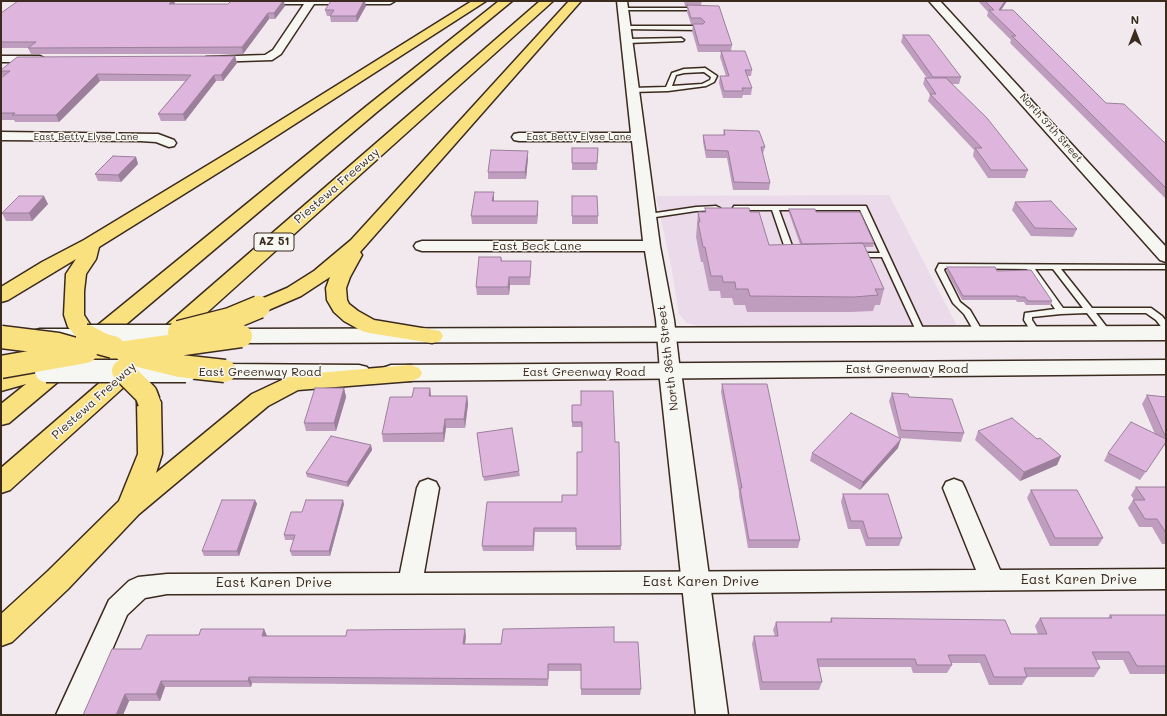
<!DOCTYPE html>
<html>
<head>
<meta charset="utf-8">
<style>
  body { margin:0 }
  #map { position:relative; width:1167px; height:716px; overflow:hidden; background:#f1e9ee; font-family:Mali,sans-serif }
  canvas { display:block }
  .frame { position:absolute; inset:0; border:2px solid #3b2a1e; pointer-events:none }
  .north { position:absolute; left:1115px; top:12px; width:40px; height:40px; -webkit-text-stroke:3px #f6f6f2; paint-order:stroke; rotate:0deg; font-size:11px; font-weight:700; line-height:16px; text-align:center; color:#3b2a1e }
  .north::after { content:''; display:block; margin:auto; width:14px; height:18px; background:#3b2a1e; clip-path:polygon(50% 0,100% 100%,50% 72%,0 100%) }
</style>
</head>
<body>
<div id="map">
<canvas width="1167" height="716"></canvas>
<div class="frame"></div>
<div class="north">N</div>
</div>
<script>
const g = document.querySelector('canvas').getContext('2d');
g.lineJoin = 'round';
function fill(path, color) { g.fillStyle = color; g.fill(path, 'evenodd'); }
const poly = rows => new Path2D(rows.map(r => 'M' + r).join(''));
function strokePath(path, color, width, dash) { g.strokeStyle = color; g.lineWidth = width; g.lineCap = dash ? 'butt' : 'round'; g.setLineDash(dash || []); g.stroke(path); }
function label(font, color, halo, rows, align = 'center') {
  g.font = font + ' Mali,sans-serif'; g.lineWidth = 3; g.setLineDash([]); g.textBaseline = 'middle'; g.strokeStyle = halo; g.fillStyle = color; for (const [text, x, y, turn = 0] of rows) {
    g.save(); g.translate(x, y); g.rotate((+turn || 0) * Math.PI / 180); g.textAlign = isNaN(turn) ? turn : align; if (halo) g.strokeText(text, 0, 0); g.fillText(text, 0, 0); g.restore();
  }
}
fill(poly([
  [889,195,957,326,708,329,687,323,679,314,671,265,656,196]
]), '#ebdae9');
const service = poly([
  [620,8,699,8,701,9,699,10,620,10,620,8],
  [625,26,700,26,703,28,700,30,623,29,622,28,625,26],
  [681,38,684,40,683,41,627,43,624,41,627,39,681,38],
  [705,68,717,76,714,82,706,86,668,91,632,92,629,90,632,88,666,87,672,73,684,69,705,68],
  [704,72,711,77,710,80,702,84,672,86,676,75,684,73,704,72],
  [716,206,720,208,719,210,696,211,649,218,645,216,649,214,696,207,716,206],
  [734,206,866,206,926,335,925,337,922,338,918,335,882,257,856,257,852,255,856,253,880,253,860,210,779,210,795,254,791,256,787,254,772,210,737,210,733,208,734,206],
  [939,264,1166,265,1166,269,1061,269,1092,308,1151,308,1162,316,1166,321,1166,330,1163,329,1156,320,1146,313,1096,313,1112,334,1108,337,1105,336,1087,313,1061,314,1032,317,1032,320,1041,334,1037,337,1034,336,1024,320,1025,313,1055,309,1027,269,945,268,944,270,960,302,970,310,984,334,980,337,977,336,964,314,953,303,936,270,939,264],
  [1035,269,1053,269,1083,308,1063,308,1035,269]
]);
const minor = poly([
  [140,1,395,1,390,4,314,4,281,54,272,60,210,62,206,61,204,59,206,57,265,55,273,50,304,4,145,4,140,1],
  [617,1,627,1,660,246,674,320,680,371,677,376,670,377,663,376,660,371,656,320,645,251,422,251,416,249,414,246,416,243,422,241,643,241,632,141,519,141,514,140,512,137,514,134,519,133,631,133,617,1],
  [929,1,940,1,1166,247,1166,262,1160,260,929,1],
  [1,56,40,56,46,59,40,62,1,62,1,56],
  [1,132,158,134,174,140,176,143,174,146,169,147,156,142,140,141,1,140,1,132],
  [428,479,436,482,439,488,424,573,976,570,943,488,946,482,954,479,962,482,965,488,1000,570,1166,569,1166,589,695,593,167,594,145,598,127,615,84,715,56,715,109,600,129,581,138,577,167,574,400,573,417,488,420,482,428,479]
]);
const tertiary = poly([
  [670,364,678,366,681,371,728,715,696,715,659,371,662,366,670,364]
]);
const secondary = poly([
  [1166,326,1166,340,241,343,233,341,230,336,233,331,241,329,1166,326],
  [40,329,87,329,95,331,98,336,95,341,87,343,40,343,32,341,29,336,32,331,40,329],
  [1166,360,1166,374,391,381,383,378,380,373,383,368,391,365,1166,360],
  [225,364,359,365,367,367,370,372,367,377,359,379,225,378,217,376,214,371,217,366,225,364]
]);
const motorway = poly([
  [472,1,486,1,253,151,99,247,96,259,86,274,84,291,84,315,93,329,368,105,499,1,512,1,378,111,98,348,111,353,125,362,130,357,138,355,146,357,149,362,146,367,10,490,1,493,1,468,111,373,95,363,85,359,9,423,1,425,1,404,26,384,1,391,1,375,46,364,50,365,79,340,68,327,64,315,66,274,76,259,8,300,1,302,1,287,42,262,84,240,241,145,472,1],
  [540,1,553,1,172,344,164,346,156,344,153,339,156,334,540,1],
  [569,1,581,1,360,252,362,255,350,277,346,288,347,300,349,304,358,311,374,320,440,331,443,336,440,341,432,343,369,333,362,331,344,321,334,312,327,300,326,288,330,277,301,296,266,311,259,313,252,311,249,307,252,303,287,288,314,271,351,240,569,1],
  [411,365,419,368,422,373,419,378,411,381,298,390,268,406,139,514,68,589,12,642,1,646,1,614,48,571,119,501,138,454,137,402,141,396,149,394,157,396,161,402,162,454,156,473,252,394,286,378,294,375,411,365]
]);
strokePath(service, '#3b2a1e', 3);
strokePath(minor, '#3b2a1e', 3);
strokePath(tertiary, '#3b2a1e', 3);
strokePath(secondary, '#3b2a1e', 3);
strokePath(motorway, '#3b2a1e', 3);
fill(service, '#f6f6f2');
fill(minor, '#f6f6f2');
fill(tertiary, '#f6f6f2');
fill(secondary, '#f6f6f2');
fill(motorway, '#fae180');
const secondaryBridge = poly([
  [87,336,190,336],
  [46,371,186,371]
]);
const motorwayBridge = poly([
  [179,332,230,319,259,307],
  [87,336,102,344,113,347],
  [1,337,58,344,86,352],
  [126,352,241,336],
  [131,354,180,366,225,371],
  [1,367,81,353],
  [123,371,146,394,149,402]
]);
strokePath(secondaryBridge, '#3b2a1e', 25, []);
strokePath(motorwayBridge, '#3b2a1e', 25, []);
strokePath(secondaryBridge, '#f6f6f2', 22);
strokePath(motorwayBridge, '#fae180', 22);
fill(poly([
  [174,1,175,4,285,6,275,19,269,19,243,54,31,54,28,48,1,48,1,13],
  [684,1,702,1,701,5,732,45,731,51,752,70,751,76,747,76,752,88,751,95,743,95,742,98,723,98,719,83,720,76,726,76,720,57,721,52,698,52,692,31,693,24,691,24,687,12,687,6,685,6],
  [837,1,864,1,838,2],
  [978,1,1007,1,1001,10,1106,103,1166,144,1166,199,1010,43,1011,40,987,16,988,12],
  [366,6,357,22,331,22,330,16,327,16,325,10],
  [903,35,961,77,959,84,952,84,1028,170,1025,178,988,178,973,156,974,150,928,101,930,95,923,84,925,78,927,78,901,42],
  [235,56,237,63,223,81,216,81,185,121,161,121,158,114,185,81,100,81,59,122,15,122,14,120,1,120,1,78,3,77,1,73,1,70],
  [724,130,765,147,763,154,770,183,769,190,733,190,727,158,706,158,703,142,703,135,723,135],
  [598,148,597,170,572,170,572,163],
  [136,157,138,164,121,182,98,181,95,174],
  [528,158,526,179,488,179,488,172],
  [572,196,598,216,598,224,572,224],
  [494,199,494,201,538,201,538,209,537,224,472,224,471,216],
  [1015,202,1077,229,1073,237,1031,236,1012,210],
  [48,204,32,221,6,221,2,213],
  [705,208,750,212,769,245,800,244,789,213,789,209,816,212,874,243,873,247,865,247,884,289,880,305,875,305,873,311,850,312,747,312,745,305,734,305,732,298,721,298,720,291,709,291,703,262,701,262,696,237,698,212,705,212],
  [501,257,502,261,531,261,531,269,530,285,510,285,509,295,477,295,476,287],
  [947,267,997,271,1052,301,1051,305,1026,305,1024,302,1017,302,1016,300,962,300,946,271],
  [722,384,800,540,798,548,748,548,739,496,739,492,721,392],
  [344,388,346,397,336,431,306,431,304,423],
  [430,388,431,396,467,396,468,404,465,428,446,428,444,442,383,442,382,434,412,397],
  [892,393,909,397,964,433,961,442,899,438,889,401],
  [1147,395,1166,397,1166,443,1140,480,1104,461,1108,453,1155,434,1142,404],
  [572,405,615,442,621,550,576,550,576,532,535,532,534,551,483,551,482,546,562,502,577,495,582,452,582,427,572,427],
  [978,431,1037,439,1061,456,1057,465,1020,481,975,440],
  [477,433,519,471,520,476,484,481],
  [371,445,372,450,348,487,307,477,306,473],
  [898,448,860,490,810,461,812,453],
  [1136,487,1166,487,1166,544,1162,544,1152,527,1139,527,1128,508,1133,500,1134,500,1131,495],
  [1031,490,1103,538,1098,546,1050,546,1027,498],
  [843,494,902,538,899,546,866,546,860,529,848,529,841,502],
  [255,500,257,504,239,556,204,556,202,551],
  [344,504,330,556,292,556,290,551,294,540,285,540,284,535,302,512],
  [1110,615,1166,615,1166,674,1130,674,1123,660,1095,660,1100,668,1094,677,1027,677,1022,685,989,685,980,663,951,663,952,665,947,673,913,673,911,667,819,667,822,682,819,690,760,690,752,644,754,636,775,636,773,630,776,622,830,622,831,618,1011,634,1038,634,1035,626,1040,618,1108,618],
  [264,629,267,636,466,636,465,644,614,642,641,689,640,695,581,695,581,671,549,671,548,686,252,683,251,687,165,687,160,701,129,701,123,715,83,715,141,649,199,635]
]), '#bf9dbe');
fill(poly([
  [172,1,174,1,176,6,169,4],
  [283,1,284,1,285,6,275,19,274,13],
  [364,1,365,1,366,6,357,22,356,16],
  [1005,1,1007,1,997,16,999,10],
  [268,13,269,19,243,54,242,47],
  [235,56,237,63,223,81,221,75],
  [97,74,100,81,59,122,56,115],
  [214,75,216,81,185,121,183,114],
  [528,151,528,158,526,179,525,172],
  [136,157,138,164,121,182,118,175],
  [494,192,494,199,493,209,492,201],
  [44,196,48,204,32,221,29,213],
  [538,201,538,209,537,224,537,216],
  [509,277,510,285,509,295,508,287],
  [344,388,346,397,336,431,334,423],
  [430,388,431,397,429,396],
  [467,396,468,404,465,428,464,419],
  [445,419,446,428,444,442,443,433],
  [901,439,898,448,860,490,863,482],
  [371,445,372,450,348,487,347,482],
  [1061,456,1057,465,1020,481,1024,472],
  [255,500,257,504,239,556,237,551],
  [343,500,344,504,330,556,329,551],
  [264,629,267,636,262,636],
  [465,629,466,636,464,651,463,644],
  [249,677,252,683,251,687,248,681],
  [161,681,165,687,160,701,156,694],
  [125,694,129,701,123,715,116,715]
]), '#9b7f9b');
const building = poly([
  [18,1,172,1,169,4,228,4,231,1,283,1,274,13,268,13,242,47,28,48,36,42,1,42,1,13,18,1],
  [331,1,364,1,356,16,330,16,334,10,325,10,331,1],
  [985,1,1005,1,999,10,1013,10,1106,103,1124,104,1166,144,1166,188,1012,36,1016,36,989,10,994,10,985,1],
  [687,5,719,6,732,45,699,45,693,24,703,24,705,22,701,18,691,18,687,5],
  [903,35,929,35,961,77,933,77,903,35],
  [721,51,745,51,752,70,745,70,752,88,742,88,743,91,724,91,720,76,729,76,721,51],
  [235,56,221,75,214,75,183,114,158,114,191,75,97,74,56,115,12,115,15,113,1,113,1,78,10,71,1,71,1,70,17,57,235,56],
  [925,78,946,78,987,118,1028,170,991,170,975,148,982,148,930,94,936,94,925,78],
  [724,130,759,131,765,147,761,147,770,183,734,182,728,151,706,150,703,135,725,135,724,130],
  [572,148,598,148,597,163,572,163,572,148],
  [491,150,528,151,525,172,488,172,491,150],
  [113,156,136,157,118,175,95,174,113,156],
  [475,192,494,192,492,201,538,201,537,216,471,216,475,192],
  [19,196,44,196,29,213,2,213,19,196],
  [572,196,597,196,598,216,572,216,572,196],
  [1051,201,1077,229,1035,228,1015,202,1051,201],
  [705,208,749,208,750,212,759,212,769,245,863,243,884,289,875,289,878,295,854,297,750,296,748,289,736,289,735,282,723,282,722,276,711,276,705,247,703,247,698,222,700,222,698,212,706,212,705,208],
  [789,209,815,209,816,212,860,212,874,243,802,244,789,209],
  [479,257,501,257,501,261,531,261,530,277,509,277,508,287,476,287,479,257],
  [947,267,995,267,997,271,1031,270,1052,301,1028,301,1025,297,1019,297,1018,296,963,296,947,267],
  [722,384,767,384,800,540,749,540,740,488,742,488,722,384],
  [315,388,344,388,334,423,304,423,315,388],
  [414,388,430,388,429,396,467,396,464,419,445,419,443,433,382,434,390,397,412,397,414,388],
  [581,391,613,391,615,442,619,442,621,546,576,546,576,528,534,528,533,546,482,546,487,502,562,502,562,495,577,495,577,452,582,452,582,422,572,422,572,405,581,405,581,391],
  [892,393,908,394,909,397,952,399,964,433,901,430,892,393],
  [1147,395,1166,397,1166,438,1147,395],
  [851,413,901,439,863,482,812,453,851,413],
  [1012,418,1037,439,1040,438,1061,456,1024,472,978,431,1012,418],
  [1131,422,1166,439,1166,442,1146,472,1108,453,1131,422],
  [512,428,519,471,483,477,477,433,512,428],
  [331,436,371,445,347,482,306,473,331,436],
  [1136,487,1166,487,1166,533,1157,519,1145,519,1133,500,1145,500,1136,487],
  [1031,490,1077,490,1103,538,1055,538,1031,490],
  [843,494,888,494,902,538,868,538,863,521,851,521,843,494],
  [222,500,255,500,237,551,202,551,222,500],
  [306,500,343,500,329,551,290,551,295,535,284,535,291,512,302,512,306,500],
  [1110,615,1166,615,1166,666,1137,666,1129,652,1092,652,1100,668,1024,668,1027,677,994,677,985,655,948,655,952,665,917,665,915,659,817,659,822,682,762,682,754,636,778,636,776,622,832,622,831,618,1005,620,1011,634,1047,634,1040,618,1112,618,1110,615],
  [614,627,614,642,638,642,641,689,581,689,581,664,548,664,548,679,249,677,248,681,161,681,156,694,125,694,116,715,83,715,112,649,141,649,147,635,199,635,201,629,264,629,262,636,346,636,347,630,465,629,463,644,501,644,503,629,614,627]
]);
fill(building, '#deb6dd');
strokePath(building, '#9b7f9b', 1);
label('10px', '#3b2a1e', '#f6f6f2', [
  ["North 37th Street",1051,128,48],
  ["East Betty Elyse Lane",86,137],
  ["East Betty Elyse Lane",579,137]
]);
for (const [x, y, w] of [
  [274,242,40]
]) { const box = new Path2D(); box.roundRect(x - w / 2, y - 9, w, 18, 3); g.fillStyle = '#f6f6f2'; g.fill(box); strokePath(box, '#3b2a1e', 1); }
label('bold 11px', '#3b2a1e', null, [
  ["AZ 51",274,242]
]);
label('12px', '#3b2a1e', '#f6f6f2', [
  ["Piestewa Freeway",337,186,-41],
  ["East Beck Lane",537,246],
  ["North 36th Street",668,358,-97],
  ["East Greenway Road",907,369],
  ["East Greenway Road",260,372],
  ["East Greenway Road",584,372],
  ["Piestewa Freeway",94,401,-42]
]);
label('14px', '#3b2a1e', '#f6f6f2', [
  ["East Karen Drive",1079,580],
  ["East Karen Drive",701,582],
  ["East Karen Drive",274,583]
]);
</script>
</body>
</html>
